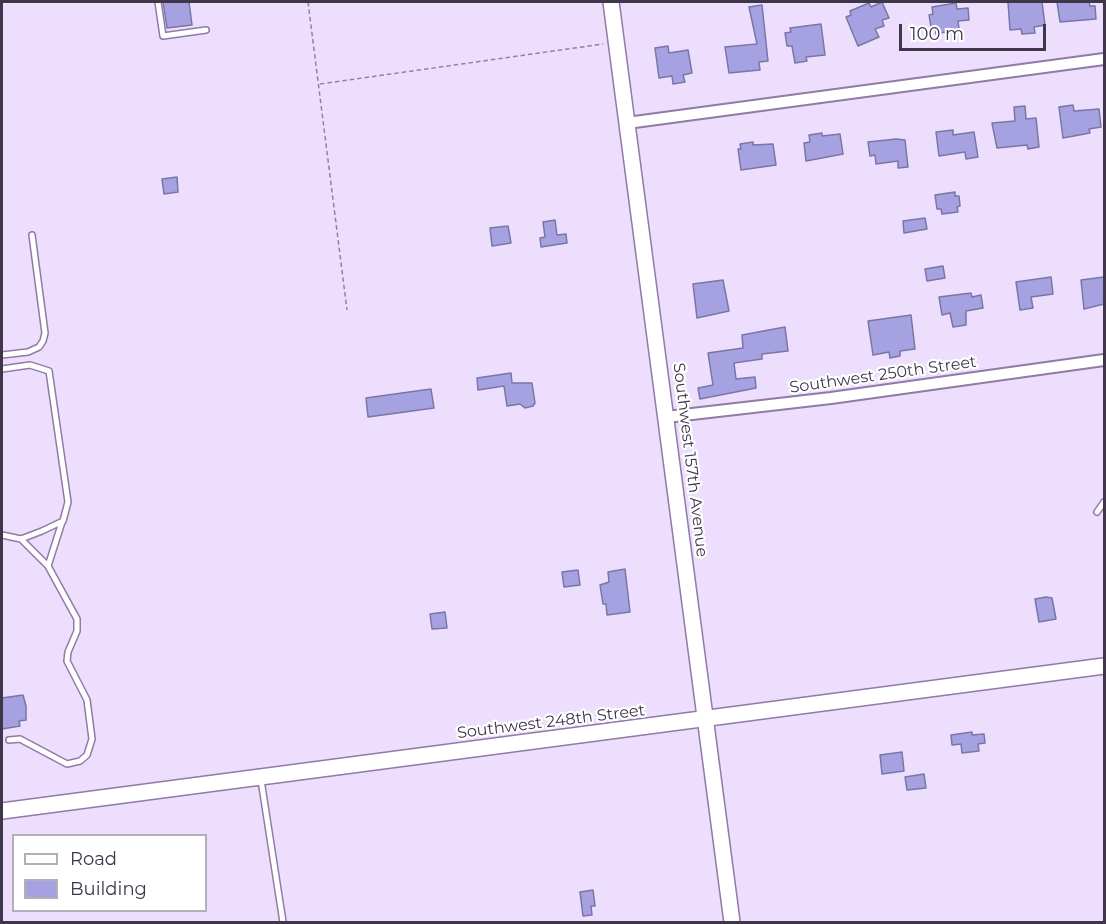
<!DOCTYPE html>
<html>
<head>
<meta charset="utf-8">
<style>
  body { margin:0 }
  #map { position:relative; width:1106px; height:924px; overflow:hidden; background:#ecdefc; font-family:Montserrat,sans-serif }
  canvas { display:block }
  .frame { position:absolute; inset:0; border:3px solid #3f364a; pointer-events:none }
  .legend { position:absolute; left:12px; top:834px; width:195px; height:78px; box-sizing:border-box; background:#fff; border:2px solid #b2afb7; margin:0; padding:8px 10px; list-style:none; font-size:18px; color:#3f364a }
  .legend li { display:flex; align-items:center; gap:12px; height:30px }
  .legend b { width:30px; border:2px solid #b2afb7 }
  .scale { position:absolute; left:899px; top:24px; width:147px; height:27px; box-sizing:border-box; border:3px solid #3f364a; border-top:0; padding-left:8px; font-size:18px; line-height:21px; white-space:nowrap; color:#3f364a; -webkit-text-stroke:4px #fff; paint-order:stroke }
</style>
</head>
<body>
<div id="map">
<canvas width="1106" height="924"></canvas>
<div class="frame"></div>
<ul class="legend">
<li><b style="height:8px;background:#fff"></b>Road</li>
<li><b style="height:16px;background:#a6a2e2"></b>Building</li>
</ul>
<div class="scale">100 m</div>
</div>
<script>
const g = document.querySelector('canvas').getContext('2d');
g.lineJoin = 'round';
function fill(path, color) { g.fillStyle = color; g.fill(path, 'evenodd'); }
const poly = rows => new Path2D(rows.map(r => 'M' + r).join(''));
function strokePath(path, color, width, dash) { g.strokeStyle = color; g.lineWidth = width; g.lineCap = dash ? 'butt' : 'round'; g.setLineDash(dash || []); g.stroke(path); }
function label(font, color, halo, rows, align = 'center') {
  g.font = font + ' Montserrat,sans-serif'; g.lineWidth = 4.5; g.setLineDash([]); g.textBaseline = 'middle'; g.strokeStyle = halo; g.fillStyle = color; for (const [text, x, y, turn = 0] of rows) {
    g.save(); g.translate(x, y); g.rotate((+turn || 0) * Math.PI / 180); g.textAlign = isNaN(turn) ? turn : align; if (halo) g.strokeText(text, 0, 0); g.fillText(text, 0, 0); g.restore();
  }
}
const building = poly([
  [163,2,189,2,192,25,167,28,163,2],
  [882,2,889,18,882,20,884,26,875,29,879,37,858,46,846,17,851,15,850,11,869,3,871,7,882,2],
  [1008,2,1042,2,1045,25,1034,27,1035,33,1022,34,1021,29,1010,30,1008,2],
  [1057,2,1089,2,1090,6,1095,6,1096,19,1060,22,1057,2],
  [956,3,957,9,968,8,969,20,958,21,959,29,936,34,935,26,931,27,929,15,933,14,932,7,956,3],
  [762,5,768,61,759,62,760,70,729,73,725,47,757,44,749,7,762,5],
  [821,24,825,55,806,57,807,61,795,63,792,46,787,46,785,33,791,32,790,28,821,24],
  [668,46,669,53,688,50,692,73,683,75,685,82,673,84,672,76,659,78,655,48,668,46],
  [1073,105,1074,111,1099,109,1101,127,1089,129,1090,133,1063,138,1059,107,1073,105],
  [1025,106,1026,119,1036,118,1039,147,1028,149,1027,145,997,148,992,123,1015,121,1014,107,1025,106],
  [953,130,953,135,974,132,978,157,966,159,965,152,939,156,936,132,953,130],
  [822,133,822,136,840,134,843,154,806,161,804,143,810,142,809,135,822,133],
  [896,139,905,140,908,167,898,168,898,161,876,164,875,155,870,156,868,142,896,139],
  [753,142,753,145,773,144,776,165,741,170,738,149,741,149,740,144,753,142],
  [177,177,178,192,164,194,162,179,177,177],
  [955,192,955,196,959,196,960,206,957,207,958,212,942,214,941,209,937,209,935,195,955,192],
  [925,218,927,229,904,233,903,221,925,218],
  [555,220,557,235,566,234,567,243,541,247,540,238,545,237,543,222,555,220],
  [508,226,511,243,492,246,490,228,508,226],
  [943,266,945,278,927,281,925,269,943,266],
  [1051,277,1053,294,1031,297,1033,308,1020,310,1016,282,1051,277],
  [1104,277,1104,304,1084,309,1081,280,1104,277],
  [723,280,729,311,697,318,693,284,723,280],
  [971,293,972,297,981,295,983,308,966,311,966,325,953,327,950,313,942,315,939,297,971,293],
  [911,315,915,349,900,351,900,356,890,358,889,352,873,355,868,321,911,315],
  [785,327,788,351,762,354,762,359,734,363,736,379,755,377,756,388,700,399,698,388,713,385,708,353,743,348,742,335,785,327],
  [511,373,512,383,532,383,535,403,533,406,525,408,520,404,507,406,504,386,478,390,477,378,511,373],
  [431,389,434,408,368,417,366,398,431,389],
  [625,569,630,612,607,615,606,604,603,604,600,585,609,582,608,572,625,569],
  [578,570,580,585,564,587,562,572,578,570],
  [1046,597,1052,598,1056,619,1039,622,1035,599,1046,597],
  [445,612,447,628,432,629,430,614,445,612],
  [23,695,26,706,26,720,19,721,20,726,2,729,2,698,23,695],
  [972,732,972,735,984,734,985,743,978,744,979,751,962,753,961,744,952,745,951,735,972,732],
  [902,752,904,771,882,774,880,755,902,752],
  [924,774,926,788,907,790,905,777,924,774],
  [593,890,595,906,591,906,592,915,583,916,580,892,593,890]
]);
fill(building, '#a6a2e2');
strokePath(building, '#7976a5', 1.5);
const lane = poly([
  [158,2,163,36,206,30],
  [2,355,28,352,39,347,43,341,45,333,32,235],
  [2,369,30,365,49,371,68,502,63,521,42,531,21,539,2,535],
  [1097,512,1104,502],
  [48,566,62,522],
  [9,740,20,739,67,764,80,761,87,755,92,739,87,700,67,661,68,652,77,631,77,619,48,566,21,539],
  [261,780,283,922]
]);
const street = poly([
  [627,123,1104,59],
  [666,417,831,398,1104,360]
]);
const secondary = poly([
  [611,2,732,922],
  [2,811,1104,666]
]);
strokePath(lane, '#917aa8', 8);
strokePath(street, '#917aa8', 14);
strokePath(secondary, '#917aa8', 18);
strokePath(poly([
  [308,2,347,310],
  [320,84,603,44]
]), '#90849d', 1.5, [4.5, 3]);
strokePath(lane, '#fff', 5);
strokePath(street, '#fff', 10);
strokePath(secondary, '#fff', 15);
label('16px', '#3f364a', '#fff', [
  ["Southwest 250th Street",883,375,-8],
  ["Southwest 157th Avenue",690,460,83],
  ["Southwest 248th Street",551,722,-7]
]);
</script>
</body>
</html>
